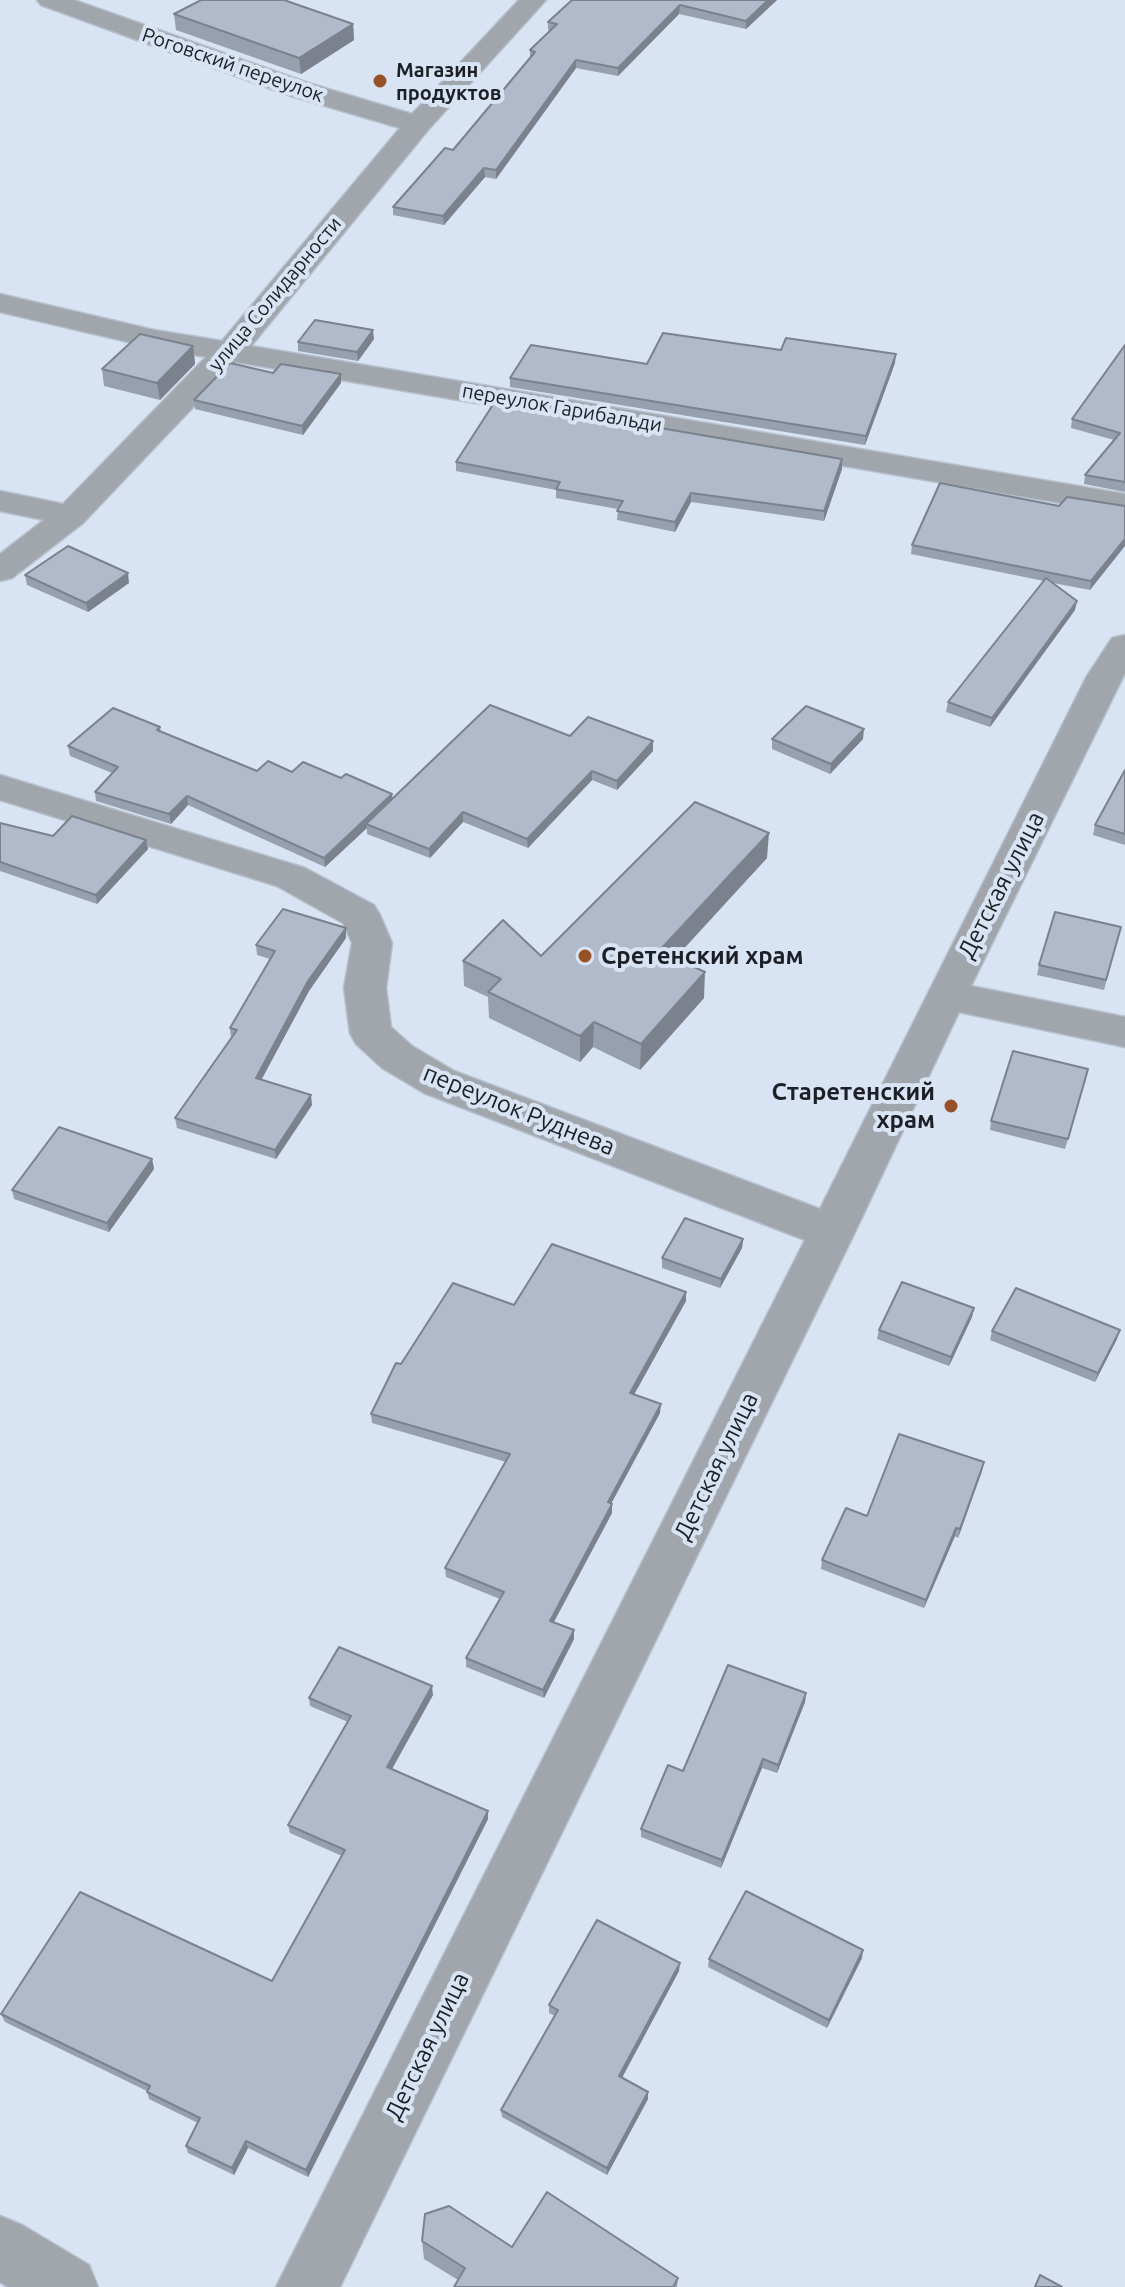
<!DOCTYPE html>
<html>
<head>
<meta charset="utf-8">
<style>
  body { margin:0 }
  canvas { display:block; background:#d8e3f3 }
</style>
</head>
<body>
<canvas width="1125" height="2287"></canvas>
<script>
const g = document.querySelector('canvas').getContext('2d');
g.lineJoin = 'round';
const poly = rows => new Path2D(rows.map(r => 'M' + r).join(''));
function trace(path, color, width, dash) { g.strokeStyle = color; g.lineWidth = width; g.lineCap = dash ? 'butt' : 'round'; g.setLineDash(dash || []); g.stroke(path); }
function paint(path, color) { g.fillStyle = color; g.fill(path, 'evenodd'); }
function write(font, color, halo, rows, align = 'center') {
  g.font = font + ' Ubuntu,sans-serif'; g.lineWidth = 8; g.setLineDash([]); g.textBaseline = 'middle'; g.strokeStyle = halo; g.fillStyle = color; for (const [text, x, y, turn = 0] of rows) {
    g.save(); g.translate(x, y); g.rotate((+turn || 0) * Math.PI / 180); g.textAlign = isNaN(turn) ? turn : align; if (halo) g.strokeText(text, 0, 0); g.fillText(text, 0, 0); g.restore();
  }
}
const street = poly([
  [37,0,74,0,308,83,412,114,519,0,546,0,428,130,251,346,1125,494,1125,514,236,362,83,523,12,578,0,581,0,554,44,520,0,511,0,491,63,504,206,357,154,348,0,312,0,294,154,330,222,341,400,128,288,95,41,5,37,0],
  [1125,635,1125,673,971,986,1125,1017,1125,1047,959,1012,855,1232,340,2287,276,2287,805,1240,424,1093,382,1068,356,1044,350,1033,344,988,352,943,343,923,277,886,0,800,0,775,305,868,374,905,380,915,392,943,386,988,391,1027,412,1046,454,1071,820,1209,1087,676,1112,638,1125,635],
  [0,2216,22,2225,89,2265,98,2287,8,2287,0,2282,0,2216]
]);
trace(street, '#b6c0ce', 3);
paint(street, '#a1a5ac');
paint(poly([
  [572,0,777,0,746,29,679,14,618,76,576,68,496,179,485,177,444,225,393,215,393,207,453,150,530,58,530,50,550,31,548,30,548,22],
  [174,14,353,24,354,40,301,74,176,30],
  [374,339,358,361,298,351,298,342],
  [1125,345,1125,492,1084,484,1085,475,1114,440,1071,428,1072,419],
  [193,346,195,364,160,400,104,386,102,369],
  [895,363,865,445,510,387,510,378,647,364],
  [273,373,341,383,303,435,195,409,194,400],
  [456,462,842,469,824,521,691,502,675,532,617,520,618,509,556,498,556,490,456,471],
  [1059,506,1125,506,1090,590,1053,583,1075,610,990,727,946,712,948,702,1044,581,911,554,912,545],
  [25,575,129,583,88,612,27,585],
  [160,727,161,732,257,771,292,772,393,799,570,736,653,741,653,751,617,790,592,780,528,848,463,822,430,858,367,834,367,828,325,867,188,805,171,824,96,801,95,792,112,773,70,756,68,746],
  [772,739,863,739,830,774,772,749],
  [1125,770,1125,845,1093,835,1095,825],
  [0,823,53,836,146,840,148,849,97,904,0,871],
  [767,858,674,958,704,998,640,1070,593,1047,580,1062,489,1018,488,997,464,986,463,961,541,956],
  [1121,927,1104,990,1037,975,1039,965],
  [346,938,309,991,261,1080,312,1105,276,1159,177,1128,175,1118,231,1038,230,1028,270,959,257,955,256,945],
  [1086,1079,1065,1149,990,1130,991,1121],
  [152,1159,154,1169,109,1232,14,1199,12,1190],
  [743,1239,742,1248,720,1288,662,1268,662,1258],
  [686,1301,634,1394,660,1413,611,1504,612,1513,554,1622,574,1639,544,1698,466,1667,466,1658,500,1599,446,1577,445,1568,506,1462,372,1423,371,1414,401,1364,514,1305],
  [974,1308,972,1317,949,1366,877,1339,879,1330],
  [992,1331,1117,1339,1095,1382,990,1340],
  [984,1462,982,1471,958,1538,955,1536,924,1608,821,1569,822,1560,867,1516],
  [806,1693,805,1702,777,1773,762,1768,721,1868,641,1837,641,1829,683,1771],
  [433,1695,392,1769,488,1811,488,1819,308,2177,248,2148,234,2175,188,2153,186,2146,198,2123,149,2099,147,2091,5,2022,1,2014,272,1981,342,1856,290,1833,288,1825,348,1722,310,1706,309,1698],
  [862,1958,827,2028,708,1967,709,1959],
  [679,1971,622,2078,648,2092,648,2099,607,2175,502,2117,501,2110,555,2016,549,2013,549,2005],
  [422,2241,512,2247,678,2278,677,2287,454,2287,458,2280,424,2259]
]), '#97a0ae');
paint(poly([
  [768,0,777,0,746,29,746,21],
  [680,5,679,14,618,76,618,68],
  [353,24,354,40,301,74,299,58],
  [576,60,576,68,496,179,496,170],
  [484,168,485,177,444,225,443,216],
  [373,330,374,339,358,361,357,352],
  [193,346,195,364,160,400,157,383],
  [896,354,895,363,865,445,866,436],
  [341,374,341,383,303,435,302,426],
  [842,459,842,469,824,521,824,511],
  [691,493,691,502,675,532,675,522],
  [1125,539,1125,546,1090,590,1091,581],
  [128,573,129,583,88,612,86,603],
  [1077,601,1075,610,990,727,992,718],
  [864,729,863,739,830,774,831,764],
  [653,741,653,751,617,790,617,781],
  [592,771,592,780,528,848,527,839],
  [392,794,393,803,366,824,367,828,325,867,324,858],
  [187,796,188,805,171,824,169,814],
  [463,812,463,822,430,858,429,849],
  [769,833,767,858,658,977,659,951],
  [146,840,148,849,97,904,96,895],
  [346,928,346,938,309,991,257,1088,256,1078,308,981],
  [705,972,704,998,640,1070,641,1044],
  [594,1022,593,1047,580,1062,580,1036],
  [311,1095,312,1105,276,1159,275,1150],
  [152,1159,154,1169,109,1232,107,1223],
  [743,1239,742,1248,720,1288,721,1279],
  [686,1292,686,1301,630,1402,630,1393],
  [974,1308,972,1317,949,1366,951,1357],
  [1120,1330,1117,1339,1095,1382,1098,1373],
  [661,1404,660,1413,607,1511,608,1502],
  [984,1462,982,1471,958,1538,960,1529],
  [612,1504,612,1513,550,1629,550,1621],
  [956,1528,955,1536,924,1608,926,1600],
  [574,1630,574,1639,544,1698,543,1690],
  [432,1686,433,1695,388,1776,387,1767],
  [806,1693,805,1702,777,1773,778,1765],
  [763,1759,762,1768,721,1868,722,1860],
  [488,1811,488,1819,308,2177,306,2170],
  [863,1950,862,1958,827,2028,829,2020],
  [680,1963,679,1971,619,2083,619,2076],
  [648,2092,648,2099,607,2175,607,2168],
  [246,2141,248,2148,234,2175,232,2168]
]), '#7b828d');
const building = poly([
  [201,0,284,0,353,24,299,58,174,14,201,0],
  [572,0,768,0,746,21,680,5,618,68,576,60,496,170,484,168,443,216,393,207,445,148,453,150,535,52,530,50,557,24,548,22,572,0],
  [315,320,373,330,357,352,298,342,315,320],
  [663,333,781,350,786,338,896,354,866,436,510,378,531,345,647,364,663,333],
  [140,334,193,346,157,383,102,369,140,334],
  [1125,345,1125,482,1085,475,1120,433,1072,419,1125,345],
  [230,363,273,373,281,364,341,374,302,426,194,400,230,363],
  [496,400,842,459,824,511,691,493,675,522,617,511,623,501,556,489,560,482,456,462,496,400],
  [940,483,1059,506,1067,497,1125,506,1125,539,1091,581,912,545,940,483],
  [68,546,128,573,86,603,25,575,68,546],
  [1046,578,1077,601,992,718,948,702,1046,578],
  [490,705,570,736,588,717,653,741,617,781,592,771,527,839,463,812,429,849,366,824,490,705],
  [806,706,864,729,831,764,772,739,806,706],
  [113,708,160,727,157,730,257,771,268,761,292,772,303,762,341,778,346,774,392,794,324,858,187,796,169,814,95,792,118,767,68,746,113,708],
  [1125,770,1125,834,1095,825,1125,770],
  [695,802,769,833,659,951,705,972,641,1044,594,1022,580,1036,488,992,501,979,463,961,503,920,541,956,695,802],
  [72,816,146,840,96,895,0,862,0,823,53,836,72,816],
  [283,909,346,928,308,981,256,1078,311,1095,275,1150,175,1118,237,1030,230,1028,275,951,256,945,283,909],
  [1055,912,1121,927,1106,980,1039,965,1055,912],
  [1013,1051,1088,1069,1068,1139,991,1121,1013,1051],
  [59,1127,152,1159,107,1223,12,1190,59,1127],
  [685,1218,743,1239,721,1279,662,1258,685,1218],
  [552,1244,686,1292,630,1393,661,1404,608,1502,612,1504,550,1621,574,1630,543,1690,466,1658,504,1592,445,1568,510,1454,371,1414,396,1363,401,1364,453,1283,514,1305,552,1244],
  [902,1282,974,1308,951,1357,879,1330,902,1282],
  [1016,1288,1120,1330,1098,1373,992,1331,1016,1288],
  [899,1434,984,1462,960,1529,956,1528,926,1600,822,1560,846,1508,867,1516,899,1434],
  [339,1647,432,1686,387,1767,488,1811,306,2170,246,2141,232,2168,186,2146,200,2118,147,2092,150,2086,1,2014,80,1892,272,1981,345,1850,288,1825,351,1716,309,1698,339,1647],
  [728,1665,806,1693,778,1765,763,1759,722,1860,641,1829,668,1765,683,1771,728,1665],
  [746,1891,863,1950,829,2020,709,1959,746,1891],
  [597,1920,680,1963,619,2076,648,2092,607,2168,501,2110,558,2010,549,2005,597,1920],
  [547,2192,678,2278,673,2287,454,2287,465,2268,422,2241,425,2214,449,2206,512,2247,547,2192],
  [1040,2275,1062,2287,1035,2287,1040,2275]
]);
paint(building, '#b0baca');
trace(building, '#7b828d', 2);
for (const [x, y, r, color] of [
  [380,81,8,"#965127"],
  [585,956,8,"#965127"],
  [951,1106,8,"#965127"]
]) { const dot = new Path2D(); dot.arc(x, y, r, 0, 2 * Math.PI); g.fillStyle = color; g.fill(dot); trace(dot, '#d8e3f3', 3); }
write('20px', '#1c1f25', '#d8e3f3', [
  ["Роговский переулок",233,65,19],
  ["улица Солидарности",275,294,-50],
  ["переулок Гарибальди",562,408,10]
]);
write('bold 20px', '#1c1f25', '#d8e3f3', [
  ["Магазин",396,70],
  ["продуктов",396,93]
], 'left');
write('24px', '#1c1f25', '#d8e3f3', [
  ["Детская улица",1001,885,-63],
  ["переулок Руднева",519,1110,22],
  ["Детская улица",716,1466,-64],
  ["Детская улица",427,2046,-64]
]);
write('bold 24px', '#1c1f25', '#d8e3f3', [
  ["Сретенский храм",601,956],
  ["Старетенский",935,1092,"right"],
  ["храм",935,1120,"right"]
], 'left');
</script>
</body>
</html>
